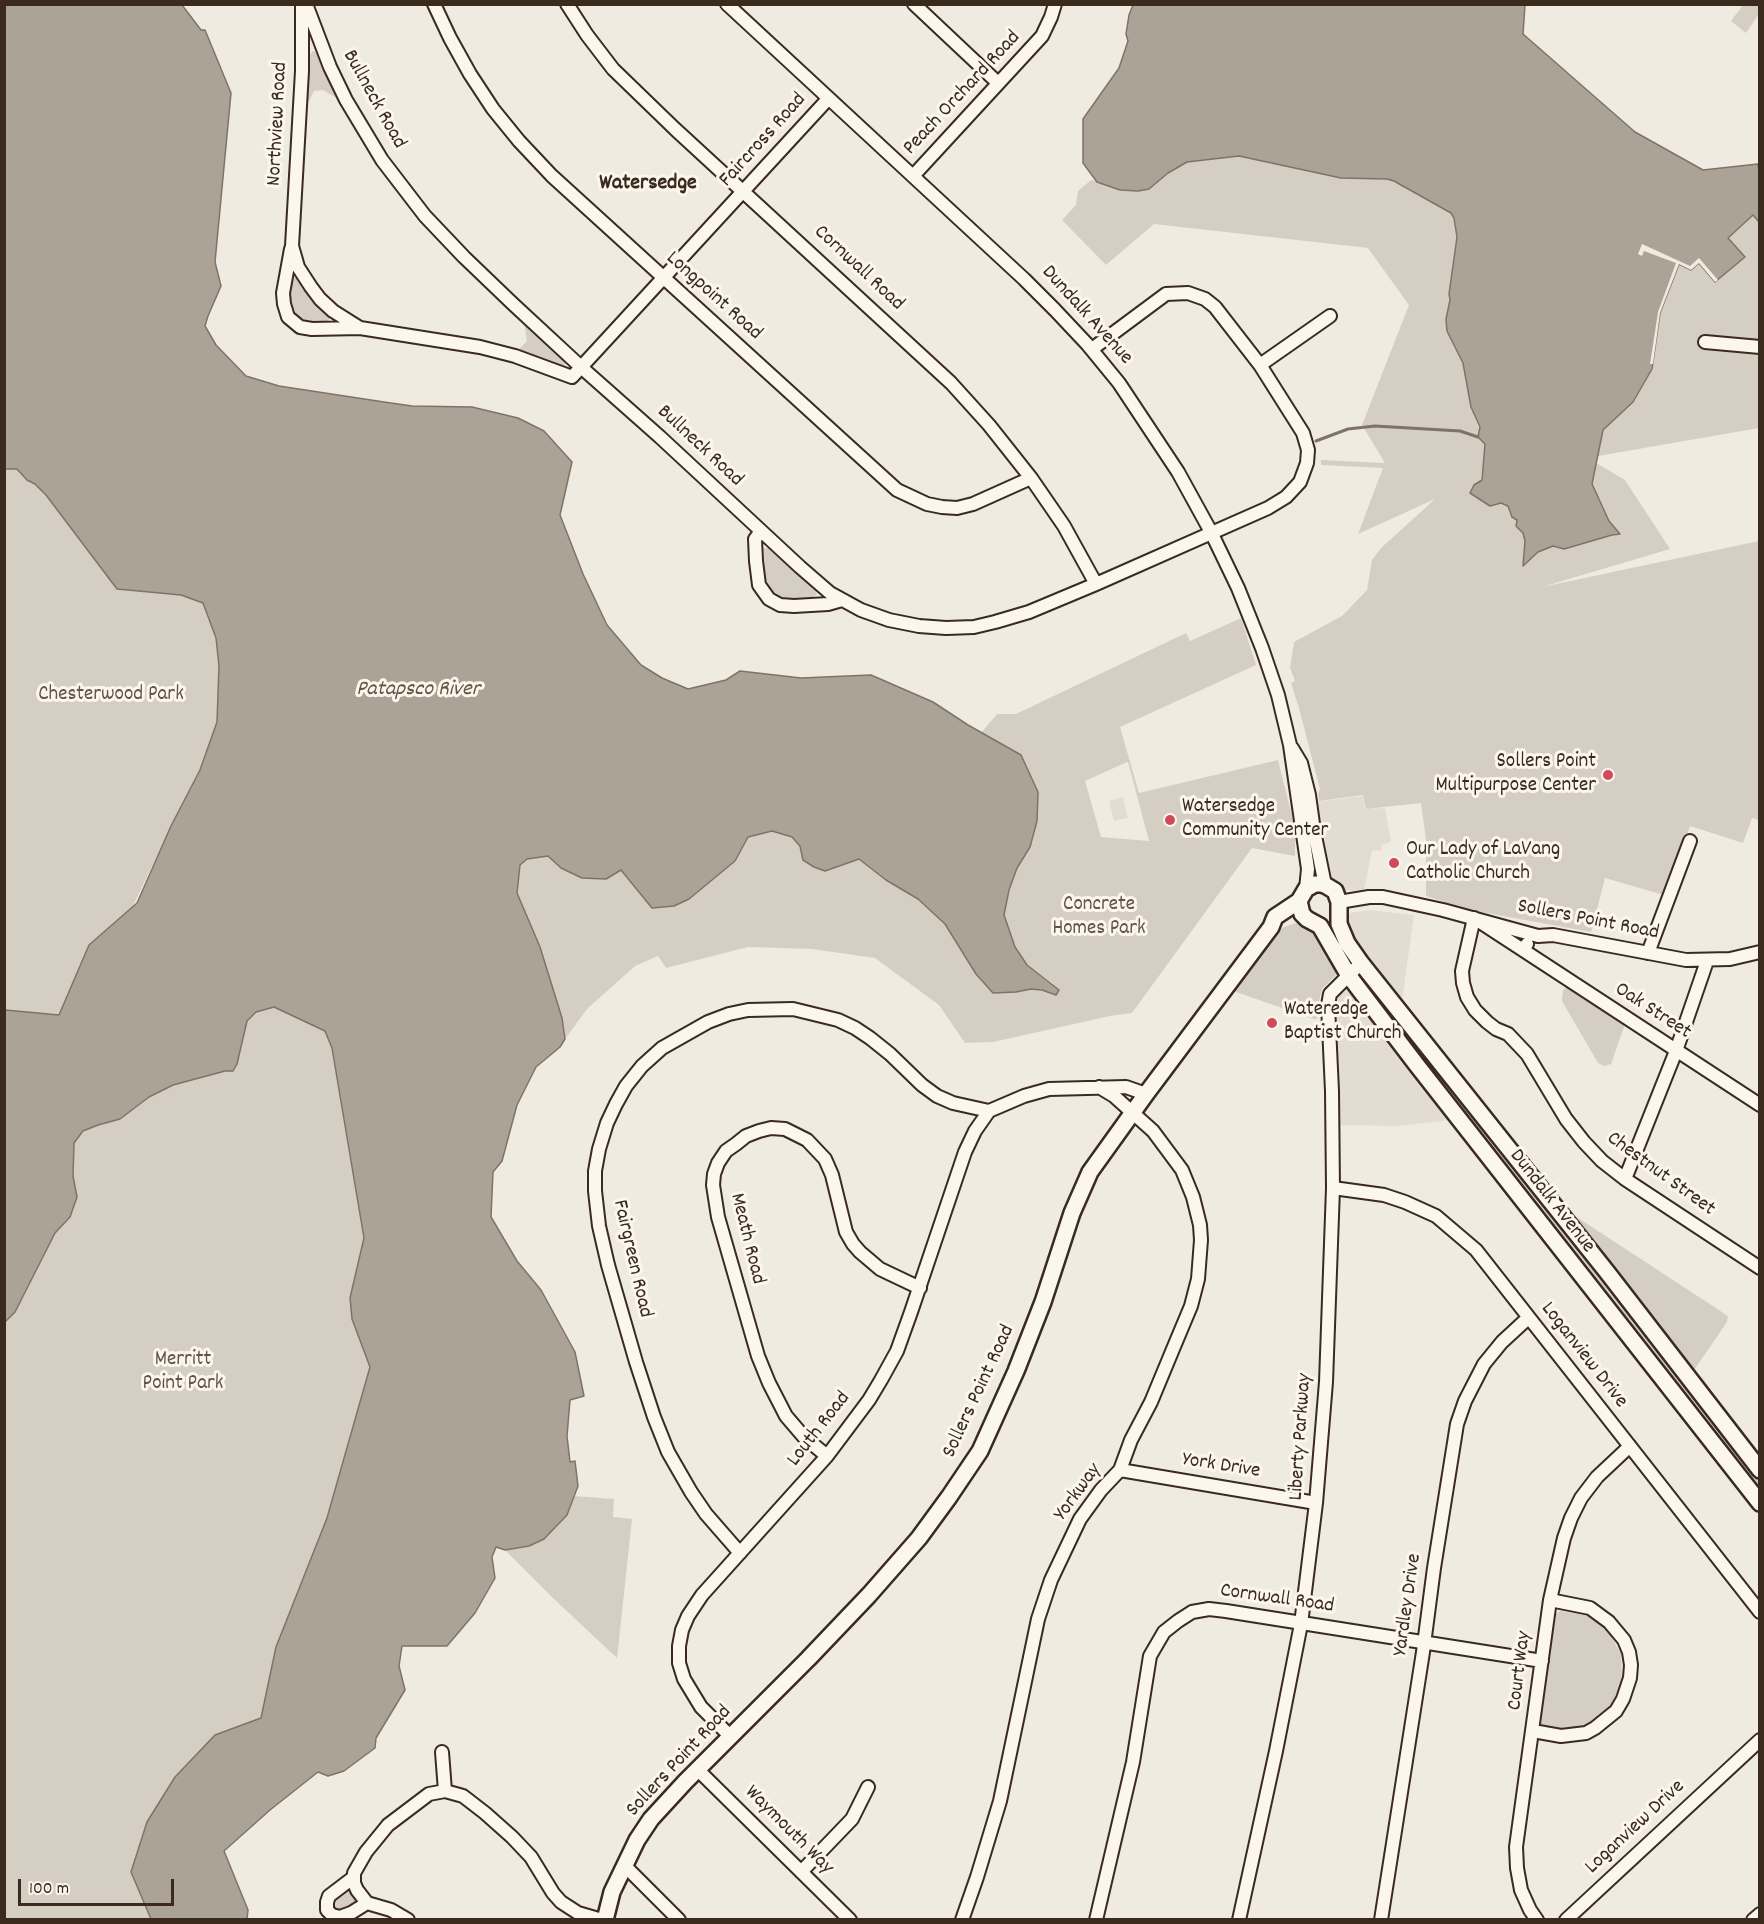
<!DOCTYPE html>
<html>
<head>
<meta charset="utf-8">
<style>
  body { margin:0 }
  #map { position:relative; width:1764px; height:1924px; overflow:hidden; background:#f0ebe0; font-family:Dekko,sans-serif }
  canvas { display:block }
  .frame { position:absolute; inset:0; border:6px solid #3b2a1e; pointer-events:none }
  .scale { position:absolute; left:18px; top:1879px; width:156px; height:27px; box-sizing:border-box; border:3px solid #3b2a1e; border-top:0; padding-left:8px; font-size:18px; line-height:21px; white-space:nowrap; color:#3b2a1e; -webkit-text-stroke:4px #fbf7ec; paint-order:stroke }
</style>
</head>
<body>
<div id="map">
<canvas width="1764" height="1924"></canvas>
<div class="frame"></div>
<div class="scale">100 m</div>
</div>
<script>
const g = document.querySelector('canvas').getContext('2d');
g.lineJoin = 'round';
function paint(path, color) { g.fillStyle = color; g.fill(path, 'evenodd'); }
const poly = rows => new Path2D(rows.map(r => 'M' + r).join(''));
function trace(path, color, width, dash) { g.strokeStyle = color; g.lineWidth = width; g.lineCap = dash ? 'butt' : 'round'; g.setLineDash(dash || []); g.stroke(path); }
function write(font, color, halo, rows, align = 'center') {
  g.font = font + ' Dekko,sans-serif'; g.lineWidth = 6; g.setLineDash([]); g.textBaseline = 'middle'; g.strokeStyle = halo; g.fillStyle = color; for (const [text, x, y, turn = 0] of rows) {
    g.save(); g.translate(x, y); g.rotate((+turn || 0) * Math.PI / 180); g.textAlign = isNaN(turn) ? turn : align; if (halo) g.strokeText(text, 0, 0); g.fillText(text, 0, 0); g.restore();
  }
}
paint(poly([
  [1363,796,1365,809,1385,808,1391,842,1381,845,1382,850,1372,851,1364,890,1340,891,1327,881,1316,802],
  [1123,797,1128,818,1114,821,1109,801],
  [1370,910,1414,915,1401,1008,1374,976,1344,923,1350,913],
  [1347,990,1355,993,1449,1120,1398,1126,1339,1125,1335,1006,1340,994]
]), '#e2dcd1');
paint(poly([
  [1743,5,1759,6,1759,14,1746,33,1731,21],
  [313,51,317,52,322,56,340,100,323,90,314,91,304,111,307,58],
  [1239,156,1341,178,1387,179,1394,181,1451,213,1454,218,1457,237,1449,294,1450,300,1447,331,1463,363,1471,407,1485,444,1481,480,1474,485,1508,506,1512,517,1517,520,1516,526,1523,533,1525,541,1523,564,1538,552,1553,546,1564,549,1589,541,1619,534,1609,521,1591,484,1596,463,1625,480,1670,549,1542,587,1759,541,1759,820,1752,818,1743,843,1690,826,1679,861,1664,895,1605,878,1591,932,1470,910,1426,896,1426,840,1421,803,1366,809,1363,795,1319,801,1318,794,1320,789,1299,708,1291,683,1295,681,1290,668,1294,642,1342,616,1367,590,1372,560,1381,548,1435,499,1358,534,1383,468,1321,465,1321,460,1385,463,1362,425,1409,305,1368,248,1154,224,1106,265,1062,220,1076,205,1078,191,1091,180,1149,189,1168,173,1187,162],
  [1753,215,1760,222,1760,397,1758,398,1759,428,1598,456,1603,430,1633,402,1652,369,1660,313,1679,264,1699,262,1715,281,1728,238],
  [291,278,297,278,301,280,327,311,330,317,328,322,313,323,302,321,297,318,291,309,286,293],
  [524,322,565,357,565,365,561,369,513,355,527,341],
  [5,469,17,469,27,480,35,484,46,495,117,589,181,595,203,603,216,638,219,666,217,722,200,770,171,826,133,906,89,945,59,1015,5,1010],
  [764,548,771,548,815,589,817,594,812,598,790,601,780,598,771,592,765,581,761,552],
  [1241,618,1256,665,1120,727,1139,793,1278,760,1295,828,1295,856,1252,848,1132,1013,1110,1016,993,1042,965,1043,939,1005,875,958,812,949,748,947,666,968,658,956,635,966,587,1009,565,1039,562,1018,517,892,520,865,527,859,548,856,561,868,621,870,636,887,735,861,748,837,772,831,792,837,800,846,803,860,825,871,859,859,886,880,918,899,945,924,976,974,1016,992,1031,989,1042,990,1056,995,1053,984,1027,965,1015,947,1004,915,1009,890,1017,868,1030,847,1037,821,1038,792,1021,755,981,733,997,714,1016,714,1186,633,1190,641],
  [1127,762,1128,762,1149,841,1101,837,1085,781],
  [1296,923,1312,926,1338,969,1335,976,1322,989,1319,1001,1318,1018,1314,1019,1233,991,1271,938,1284,927],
  [1362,976,1379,994,1759,1480,1759,1492,1360,983,1359,979],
  [1567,987,1625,1024,1611,1064,1604,1066,1598,1063,1562,1001,1563,990],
  [274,1007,325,1031,332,1048,364,1238,350,1298,352,1319,370,1367,327,1518,276,1647,261,1718,215,1735,131,1872,151,1919,5,1919,5,1322,15,1312,55,1233,70,1217,77,1197,73,1176,73,1143,85,1131,99,1124,120,1119,149,1097,173,1085,225,1071,233,1071,237,1064,247,1021,256,1012],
  [1569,1212,1728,1316,1727,1322,1692,1373],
  [574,1496,614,1499,613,1517,632,1519,617,1658,554,1599,505,1550,529,1546,567,1515],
  [1560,1611,1586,1615,1606,1628,1621,1654,1622,1682,1609,1709,1583,1730,1559,1733,1540,1727,1555,1614],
  [347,1890,352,1892,356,1900,356,1904,337,1913,332,1908,332,1900]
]), '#d5cec3');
const water = poly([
  [5,4,182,5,201,30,205,30,231,93,215,262,221,286,208,316,205,326,216,345,246,376,279,386,384,402,412,406,472,407,518,418,544,431,572,462,560,515,583,574,607,625,641,665,662,678,688,689,726,680,740,671,801,678,871,675,933,702,968,725,1021,755,1038,792,1037,821,1030,847,1017,868,1009,890,1004,915,1015,947,1027,965,1059,990,1056,995,1042,990,1031,989,1016,992,993,993,976,974,945,924,918,899,886,880,859,859,825,871,814,867,803,860,800,846,792,837,772,831,748,837,735,861,689,899,674,906,652,908,621,870,606,879,582,878,561,868,548,856,527,859,520,865,517,893,540,947,562,1018,565,1039,560,1047,536,1067,517,1105,502,1161,493,1172,491,1217,517,1261,541,1290,575,1352,584,1396,570,1400,567,1436,570,1462,575,1461,578,1486,567,1515,544,1539,529,1546,505,1550,496,1547,492,1557,495,1578,475,1613,447,1646,402,1646,399,1666,405,1690,376,1738,375,1748,344,1771,328,1776,318,1772,270,1810,224,1851,248,1910,247,1919,151,1919,131,1872,147,1822,175,1777,215,1735,261,1718,276,1647,327,1518,370,1367,352,1319,350,1298,364,1238,332,1048,325,1031,274,1007,256,1012,247,1021,237,1064,233,1071,225,1071,173,1085,149,1097,120,1119,98,1125,83,1131,74,1143,73,1176,77,1197,70,1217,55,1233,15,1312,5,1322,5,1010,59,1015,89,945,137,903,171,826,200,770,217,722,219,666,216,638,203,603,181,595,117,589,46,495,35,484,27,480,17,469,5,469,5,4],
  [1133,5,1525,5,1523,34,1635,132,1703,170,1758,164,1760,178,1759,222,1753,215,1728,238,1745,257,1715,282,1699,263,1691,270,1679,264,1660,313,1652,369,1633,402,1603,430,1592,484,1609,521,1620,534,1612,535,1564,549,1553,546,1538,552,1523,566,1525,541,1523,533,1516,526,1517,520,1512,517,1508,506,1501,503,1490,506,1470,493,1474,485,1482,480,1485,444,1478,437,1480,427,1471,407,1463,363,1447,331,1446,319,1450,300,1449,294,1457,237,1454,218,1451,213,1394,181,1387,179,1341,178,1239,156,1187,162,1168,173,1149,189,1138,191,1120,190,1097,182,1083,163,1083,119,1119,68,1128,41,1126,34,1129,15,1133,5]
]);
paint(water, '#aca397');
trace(water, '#7f7367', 1.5);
paint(poly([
  [1642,244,1690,266,1699,258,1718,280,1715,282,1699,263,1691,270,1679,264,1660,313,1653,364,1650,364,1658,312,1676,263,1644,251,1642,256,1638,254]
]), '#f0ebe0');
trace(poly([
  [1316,441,1348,429,1375,426,1460,431,1478,437]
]), '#7f7367', 3);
const minor = poly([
  [302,4,302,71,292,246,298,267,311,287,320,299,333,311,360,328,480,347,515,356,572,377,828,99],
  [306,4,330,67,346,100,382,160,425,216,464,257,513,304,581,367,660,437,800,567,830,593,861,610,889,620,919,626,946,628,974,627,995,622,1029,612,1096,584,1268,508,1286,497,1300,482,1307,463,1308,450,1303,433,1260,365,1215,307,1205,299,1188,293,1166,294,1092,349],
  [434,4,450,38,470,74,493,109,519,141,552,176,897,490,927,504,942,507,957,508,973,504,1031,478],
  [567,4,587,35,613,69,675,129,951,383,989,425,1031,478,1064,526,1096,584],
  [727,4,1024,279,1055,310,1087,344,1119,383,1178,472,1211,532,1238,588,1262,648,1278,695,1290,745,1308,869,1306,889],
  [914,4,998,83],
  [913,176,1042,36,1051,17,1055,4],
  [291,249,283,293,284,304,288,317,300,327,312,329,360,328],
  [1705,342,1760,347],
  [1260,365,1330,316],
  [761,531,755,539,756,561,759,585,769,599,780,605,794,606,828,604,842,600],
  [1292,748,1301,763,1309,795,1314,831,1325,885],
  [1339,902,1369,897,1383,897,1443,910,1538,936,1553,935,1686,960,1730,959,1760,952],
  [1527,944,1523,950,1760,1105],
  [1523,950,1474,918,1462,971,1463,983,1467,997,1475,1010,1487,1022,1496,1029,1508,1034,1527,1054,1566,1119,1584,1142,1602,1161,1625,1179,1760,1268],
  [1648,953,1690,841],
  [1625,1179,1676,1051,1707,961],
  [1333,1188,1384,1195,1405,1202,1436,1216,1476,1250,1760,1612],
  [827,1456,804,1437,786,1416,769,1383,758,1356,718,1217,713,1185,714,1174,718,1163,726,1151,736,1144,746,1136,759,1131,771,1128,785,1129,807,1140,825,1159,832,1175,846,1232,853,1244,860,1252,880,1269,920,1288],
  [1120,1470,1316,1503],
  [740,1553,706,1514,691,1492,668,1452,654,1417,636,1362,608,1265,599,1226,595,1191,595,1171,599,1149,607,1123,616,1104,626,1086,642,1066,662,1048,708,1022,729,1014,748,1010,793,1009,838,1020,855,1028,870,1038,890,1054,922,1085,937,1096,953,1103,989,1111,1024,1096,1049,1089,1126,1087,1146,1094],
  [1533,1731,1561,1736,1586,1733,1595,1728,1616,1711,1623,1699,1630,1678,1631,1665,1629,1652,1624,1640,1609,1622,1590,1608,1550,1600],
  [731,1737,701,1707,684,1679,679,1663,679,1646,682,1630,688,1616,702,1595,827,1456,869,1400,881,1380,897,1351,911,1312,965,1152,975,1131,989,1111],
  [442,1752,445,1791],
  [698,1770,850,1920],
  [624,1865,679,1920],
  [801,1872,852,1819,868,1787],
  [354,1877,329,1896,327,1902,327,1910,332,1915,340,1917,351,1913,367,1903],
  [408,1920,391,1910,367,1903,357,1890,354,1883,354,1873,366,1852,388,1825,429,1794,445,1791,463,1796,485,1813,512,1837,531,1857,553,1893,561,1902,578,1913,602,1920],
  [962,1920,977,1877,1000,1801,1038,1619,1051,1580,1080,1519,1101,1490,1120,1470,1131,1440,1151,1402,1173,1349,1191,1306,1198,1279,1201,1240,1200,1225,1193,1197,1182,1170,1153,1131,1114,1096,1099,1087],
  [1096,1920,1133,1762,1150,1656,1164,1632,1178,1621,1192,1612,1209,1609,1226,1611,1542,1661],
  [1239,1920,1276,1751,1301,1624,1316,1503,1326,1382,1333,1188,1332,1091,1328,1005,1330,994,1361,963],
  [1381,1920,1423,1652,1434,1568,1457,1424,1465,1401,1484,1364,1502,1342,1528,1318],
  [1537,1920,1530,1910,1521,1890,1517,1868,1516,1847,1550,1600,1564,1538,1571,1518,1581,1498,1597,1477,1630,1446],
  [1566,1920,1760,1740],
  [1753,1920,1760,1914]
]);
const major = poly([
  [1760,1470,1607,1272,1361,963,1347,943,1339,924,1339,902,1335,891,1325,885,1320,884,1315,884,1306,889,1299,901,1302,914,1307,919,1320,926,1349,976,1416,1064,1760,1503],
  [605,1920,612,1892,637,1840,651,1819,685,1782,808,1659,869,1595,919,1538,949,1497,980,1451,1016,1371,1043,1302,1072,1213,1090,1172,1146,1094,1271,927,1275,917,1299,901]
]);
trace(minor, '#3b2a1e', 16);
trace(major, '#3b2a1e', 20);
trace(minor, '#fbf7ec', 12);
trace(major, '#fbf7ec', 15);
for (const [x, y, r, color] of [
  [1608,775,6,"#d1495b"],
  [1170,820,6,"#d1495b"],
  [1394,863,6,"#d1495b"],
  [1272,1023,6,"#d1495b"]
]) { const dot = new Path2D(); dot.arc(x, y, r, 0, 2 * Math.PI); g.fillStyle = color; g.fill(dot); trace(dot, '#fbf7ec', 2); }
write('21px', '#3b2a1e', '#fbf7ec', [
  ["Peach Orchard Road",963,94,-47],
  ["Bullneck Road",373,100,61],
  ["Northview Road",279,124,-87],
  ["Faircross Road",764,141,-48],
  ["Cornwall Road",858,269,43],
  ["Longpoint Road",713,297,42],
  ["Dundalk Avenue",1086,316,48],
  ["Bullneck Road",699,447,43],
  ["Sollers Point Road",1588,921,11],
  ["Oak Street",1652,1012,33],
  ["Chestnut Street",1660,1175,36],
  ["Dundalk Avenue",1551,1202,52],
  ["Meath Road",746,1239,76],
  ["Fairgreen Road",631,1259,77],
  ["Loganview Drive",1583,1356,52],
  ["Sollers Point Road",980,1392,-65],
  ["Louth Road",820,1430,-52],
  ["Liberty Parkway",1302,1437,-86],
  ["York Drive",1221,1467,9],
  ["Yorkway",1079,1493,-54],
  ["Cornwall Road",1277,1600,8],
  ["Yardley Drive",1409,1605,-82],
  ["Court Way",1521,1671,-83],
  ["Sollers Point Road",680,1762,-47],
  ["Loganview Drive",1636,1828,-43],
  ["Waymouth Way",788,1831,45]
]);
write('21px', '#625347', '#fbf7ec', [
  ["Chesterwood Park",111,696],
  ["Concrete",1099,906],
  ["Homes Park",1099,930],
  ["Merritt",183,1361],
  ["Point Park",183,1385]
]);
write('21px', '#3b2a1e', '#fbf7ec', [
  ["Sollers Point",1596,763,"right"],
  ["Multipurpose Center",1596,787,"right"],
  ["Watersedge",1182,808],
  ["Community Center",1182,832],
  ["Our Lady of LaVang",1406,851],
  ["Catholic Church",1406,875],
  ["Wateredge",1284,1011],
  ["Baptist Church",1284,1035]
], 'left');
write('bold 22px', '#3b2a1e', '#fbf7ec', [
  ["Watersedge",648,185]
]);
write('italic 22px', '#635448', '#fbf7ec', [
  ["Patapsco River",418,691]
]);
</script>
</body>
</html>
